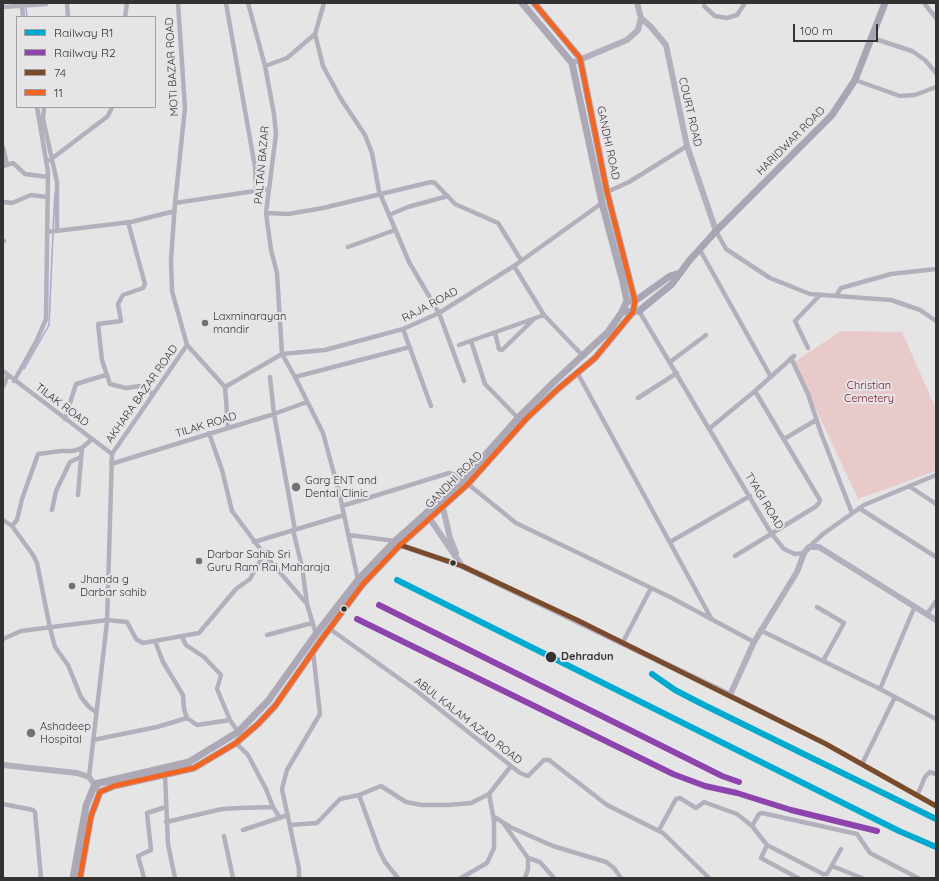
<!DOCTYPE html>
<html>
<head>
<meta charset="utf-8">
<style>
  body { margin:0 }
  #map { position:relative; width:939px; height:881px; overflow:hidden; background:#e6e5e6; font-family:Quicksand,sans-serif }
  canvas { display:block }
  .frame { position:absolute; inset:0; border:4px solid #343334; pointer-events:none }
  .legend { position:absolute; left:16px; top:16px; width:140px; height:92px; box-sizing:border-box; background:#e7e4e7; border:1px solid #9f9d9f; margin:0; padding:5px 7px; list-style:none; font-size:12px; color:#343334 }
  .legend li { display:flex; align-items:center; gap:8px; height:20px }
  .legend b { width:20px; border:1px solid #9f9d9f }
  .scale { position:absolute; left:793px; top:24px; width:85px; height:18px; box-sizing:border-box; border:2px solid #343334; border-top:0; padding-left:5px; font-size:12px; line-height:14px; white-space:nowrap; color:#343334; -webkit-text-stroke:3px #e7e4e7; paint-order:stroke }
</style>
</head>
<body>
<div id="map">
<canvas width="939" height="881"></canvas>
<div class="frame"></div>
<ul class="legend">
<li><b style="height:5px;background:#00a9ce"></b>Railway R1</li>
<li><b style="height:5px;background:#8e44ad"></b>Railway R2</li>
<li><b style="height:5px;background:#7a4b2a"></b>74</li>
<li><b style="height:5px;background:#f26522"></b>11</li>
</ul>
<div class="scale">100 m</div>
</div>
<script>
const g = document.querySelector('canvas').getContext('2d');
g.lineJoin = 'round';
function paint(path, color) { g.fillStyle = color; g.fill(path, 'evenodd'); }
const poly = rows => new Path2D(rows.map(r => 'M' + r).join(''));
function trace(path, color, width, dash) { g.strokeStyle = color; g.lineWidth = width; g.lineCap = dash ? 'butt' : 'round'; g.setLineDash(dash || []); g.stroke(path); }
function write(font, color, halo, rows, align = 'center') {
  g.font = font + ' Quicksand,sans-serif'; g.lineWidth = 4; g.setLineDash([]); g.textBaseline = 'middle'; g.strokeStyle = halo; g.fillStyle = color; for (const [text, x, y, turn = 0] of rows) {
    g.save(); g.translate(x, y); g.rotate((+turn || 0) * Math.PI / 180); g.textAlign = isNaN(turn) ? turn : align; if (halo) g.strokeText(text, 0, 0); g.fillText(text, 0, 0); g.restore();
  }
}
paint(poly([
  [841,331,902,332,936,409,936,471,858,499,794,362]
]), '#e9caca');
trace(poly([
  [26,8,27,17],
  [53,229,55,193],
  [24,369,49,325,53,233]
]), '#a0aad3', 1.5);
trace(poly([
  [67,3,68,17],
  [178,3,185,108,175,203,171,260,172,291,187,345,225,387,228,427],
  [226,3,255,167,256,190],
  [248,3,265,66,274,114,276,134,266,213,271,250,277,273,282,354,295,377,323,433,340,496,358,580],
  [924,3,936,18],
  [22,5,23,17],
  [704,6,715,16,727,18,737,15,745,3],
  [3,7,46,4],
  [125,17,127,3],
  [315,34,323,66,341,99,365,135,372,153,379,191,409,262,439,313,464,381],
  [872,38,912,51,925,60,936,73],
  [265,66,287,58,315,34,324,3],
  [855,80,900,96,915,95,936,87],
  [44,107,43,119,57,182,57,231],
  [3,147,7,165],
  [50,160,108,116,112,107],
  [3,166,13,163,25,174,48,177],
  [607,192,629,182,687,146],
  [3,202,12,203,31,195,47,197],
  [175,203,268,189],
  [266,213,288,214,323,208,431,182,435,183,455,204,498,223,521,260],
  [389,215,408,207,448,196],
  [128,222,145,284,143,288,123,295,118,304,121,321,98,324,102,360,110,384,126,388,140,386,153,394],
  [716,231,726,249,770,278,810,294,891,300,920,310,936,321],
  [47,232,131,222,175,211],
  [3,240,4,241],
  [348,247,395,230],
  [700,250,771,377],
  [514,266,544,315,583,356],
  [836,296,841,288,891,274,936,269],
  [639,311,771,533,784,549,795,554,804,553],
  [403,329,431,406],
  [495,333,499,349,502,350,533,320],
  [471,341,485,384,518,418],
  [459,345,544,315],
  [808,348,795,321,820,295],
  [791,358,808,394,821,433,852,513],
  [670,362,706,335],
  [3,371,112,454],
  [577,372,711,618],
  [270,377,274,414,295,530],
  [295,377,410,347],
  [14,381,37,340,46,319,48,172,37,107],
  [3,387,8,375],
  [225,387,282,354,325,350,403,329,439,313,514,266,602,203],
  [638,398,677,373],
  [65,419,76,384,106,375],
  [710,428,755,391,794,356],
  [209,433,222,470,232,511,264,554],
  [784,439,816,420],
  [112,454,187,345],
  [111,464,274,414,307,402],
  [468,484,516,523,672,598,754,642],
  [909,486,936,504],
  [78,495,82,448],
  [342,506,449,473,459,476,463,480],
  [859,508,936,557],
  [52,510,56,491,70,462,81,457],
  [3,520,12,526,33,555,37,563,50,628,55,647,68,665,81,697,89,707,96,712],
  [12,526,17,520,22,499,38,454,61,451,73,451,82,448,92,439],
  [293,530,302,567,307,603],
  [349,535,395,541],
  [254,542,344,515],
  [670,542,750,496],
  [809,547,823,534,864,505,936,475],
  [735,556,815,507,819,503,820,500,755,391],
  [817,607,844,623,823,661],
  [927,614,936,601],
  [330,629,418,692,520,773,528,776,544,760,549,760,607,805,663,833,709,878],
  [760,630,880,689,936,719],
  [267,635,312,623],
  [182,637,186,645,204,657,221,675,217,689,230,720],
  [3,639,21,631,107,620,127,622,136,639,143,643,199,633,236,589,250,579,264,554,307,604,316,634],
  [155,641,163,662,183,695,184,709,187,718],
  [623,642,651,588],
  [880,689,915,606],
  [730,695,826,744,936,806],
  [93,740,157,727,187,718,197,725,230,720,238,732],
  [236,743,248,755,266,789,273,807],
  [862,764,895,697],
  [165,775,168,844,175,878],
  [89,777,107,622,112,454],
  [359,795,379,850,385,862,398,878],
  [917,796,925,777,930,772,936,774],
  [3,804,33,810,35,812,41,878],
  [493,816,510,827,553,846,606,862,614,868,621,878],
  [166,822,222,809,240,808,273,807,280,818],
  [504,824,528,858,528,869,525,878],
  [290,825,317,823,340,799,359,795,381,786,406,802,422,805,448,805,471,803,489,794,511,766],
  [752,826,767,845,823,874,827,874,841,849],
  [243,830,288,815],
  [659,830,676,799,680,798,696,808,704,802,737,814,752,826,759,814,762,813,857,834,870,853,918,878],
  [224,836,233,878],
  [767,845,761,858,798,878],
  [528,858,540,862,554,878],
  [832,866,862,878],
  [144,878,138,856,151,850,147,813,166,807],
  [299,878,299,869,282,789,287,770,320,714,313,651],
  [461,878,487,863,494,848,494,821,489,794]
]), '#b4afbd', 4.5);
trace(poly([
  [637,3,641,18,651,27,666,45,687,146,716,231],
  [572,63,627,40,638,30,641,18],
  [443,508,450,538,456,553],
  [428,516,462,566],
  [400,545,462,566,730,695,754,642,797,572,804,553,809,547,819,547,936,620],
  [3,765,77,773,89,777,100,792]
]), '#b4afbd', 6);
trace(poly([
  [627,301,635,301,670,276,680,273],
  [622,312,639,311,672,284,689,261,716,231,832,115,855,80,885,3]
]), '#aaa5b5', 7);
trace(poly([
  [73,878,86,806,95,784,189,762,238,732,268,701,316,634,358,580,395,541,463,480,518,418,555,381,608,332,622,312,627,301,623,282,602,203,572,63,522,3],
  [80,878,91,816,100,792,114,786,194,768,236,743,258,724,275,706,321,640,363,584,400,545,468,484,526,419,559,388,595,358,633,312,635,301,607,192,580,58,534,3]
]), '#ada8b6', 7);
trace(poly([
  [400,545,462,566,577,620,826,744,936,806]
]), '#7a4b2a', 5);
trace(poly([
  [80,878,91,816,100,792,114,786,194,768,236,743,258,724,275,706,321,640,363,584,400,545,468,484,526,419,559,388,595,358,633,312,635,301,607,192,580,58,534,3]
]), '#f26522', 5);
trace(poly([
  [397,580,899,831,936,847],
  [652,674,675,690,702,704,936,819]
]), '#00a9ce', 6);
trace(poly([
  [379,605,684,757,722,776,739,782],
  [357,619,673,774,705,786,737,793,791,810,877,831]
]), '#8e44ad', 6);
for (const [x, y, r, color] of [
  [205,323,4,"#727172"],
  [296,487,5,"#727172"],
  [199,561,4,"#727172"],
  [453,563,3.5,"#343334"],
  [72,586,4,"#727172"],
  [344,609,3.5,"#343334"],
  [551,657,6,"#343334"],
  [31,733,5,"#727172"]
]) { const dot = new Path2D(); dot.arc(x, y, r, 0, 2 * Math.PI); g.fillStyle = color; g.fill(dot); trace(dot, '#e7e4e7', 1.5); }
write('11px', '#343334', '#e7e4e7', [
  ["MOTI BAZAR ROAD",172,67,-93],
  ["COURT ROAD",690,112,77],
  ["HARIDWAR ROAD",791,141,-45],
  ["GANDHI ROAD",608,143,78],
  ["PALTAN BAZAR",262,165,-85],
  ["RAJA ROAD",430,305,-28],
  ["AKHARA BAZAR ROAD",142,394,-55],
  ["TILAK ROAD",62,405,37],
  ["TILAK ROAD",206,425,-17],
  ["GANDHI ROAD",454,480,-45],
  ["TYAGI ROAD",764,501,59],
  ["ABUL KALAM AZAD ROAD",468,721,38]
]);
write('11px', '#343334', '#e7e4e7', [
  ["Laxminarayan",213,317],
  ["mandir",213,330],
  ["Garg ENT and",305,481],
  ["Dental Clinic",305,494],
  ["Darbar Sahib Sri",207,555],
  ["Guru Ram Rai Maharaja",207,568],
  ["Jhanda g",80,580],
  ["Darbar sahib",80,593],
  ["Ashadeep",40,727],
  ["Hospital",40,740]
], 'left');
write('11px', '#6f1924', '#e7e4e7', [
  ["Christian",869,386],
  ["Cemetery",869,399]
]);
write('bold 11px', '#343334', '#e7e4e7', [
  ["Dehradun",561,657]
], 'left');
</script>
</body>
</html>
